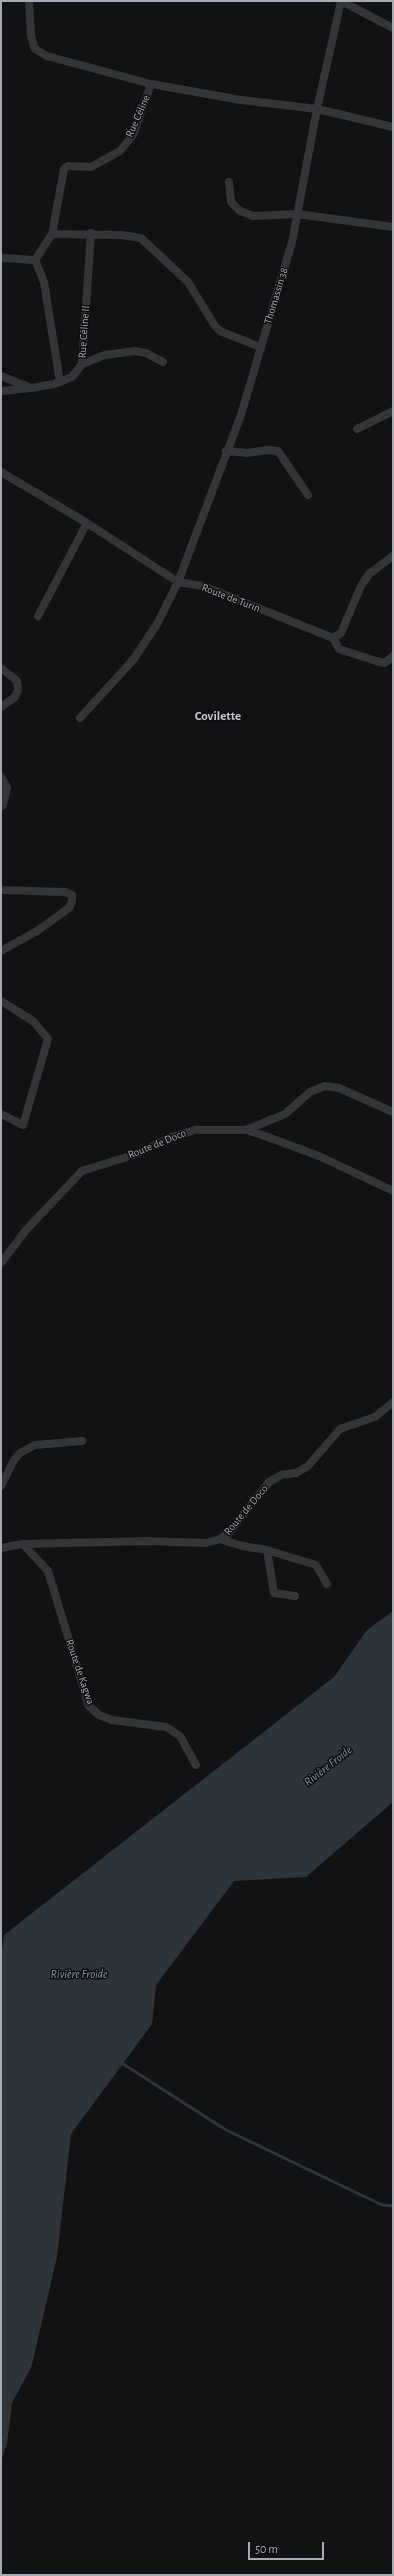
<!DOCTYPE html>
<html>
<head>
<meta charset="utf-8">
<style>
  body { margin:0 }
  #map { position:relative; width:394px; height:2576px; overflow:hidden; background:#121214; font-family:"Alegreya Sans",sans-serif }
  canvas { display:block }
  .frame { position:absolute; inset:0; border:2px solid #a5aab3; pointer-events:none }
  .scale { position:absolute; left:248px; top:2542px; width:76px; height:18px; box-sizing:border-box; border:2px solid #a5aab3; border-top:0; padding-left:5px; font-size:12px; line-height:14px; white-space:nowrap; color:#a5aab3; -webkit-text-stroke:3px #0d0d0f; paint-order:stroke }
</style>
</head>
<body>
<div id="map">
<canvas width="394" height="2576"></canvas>
<div class="frame"></div>
<div class="scale">50 m</div>
</div>
<script>
const g = document.querySelector('canvas').getContext('2d');
g.lineJoin = 'round';
function paint(path, color) { g.fillStyle = color; g.fill(path, 'evenodd'); }
const poly = rows => new Path2D(rows.map(r => 'M' + r).join(''));
function trace(path, color, width, dash) { g.strokeStyle = color; g.lineWidth = width; g.lineCap = dash ? 'butt' : 'round'; g.setLineDash(dash || []); g.stroke(path); }
function write(font, color, halo, rows, align = 'center') {
  g.font = font + ' "Alegreya Sans",sans-serif'; g.lineWidth = 3; g.setLineDash([]); g.textBaseline = 'middle'; g.strokeStyle = halo; g.fillStyle = color; for (const [text, x, y, turn = 0] of rows) {
    g.save(); g.translate(x, y); g.rotate((+turn || 0) * Math.PI / 180); g.textAlign = isNaN(turn) ? turn : align; if (halo) g.strokeText(text, 0, 0); g.fillText(text, 0, 0); g.restore();
  }
}
paint(poly([
  [393,1611,393,1802,306,1877,234,1881,156,1985,152,2024,71,2134,57,2257,31,2368,12,2403,7,2444,1,2461,1,1958,4,1935,334,1677,367,1630]
]), '#2d353b');
trace(poly([
  [120,2062,226,2130,382,2205,393,2206]
]), '#2d353b', 3);
trace(poly([
  [29,1,31,36,35,49,47,56,151,84,241,100,317,109,393,127],
  [341,1,393,28],
  [229,182,231,202,240,211,253,216,297,214,393,227],
  [52,234,122,235,141,238,188,282,215,326,220,331,260,347],
  [1,258,35,260,52,234,64,169,68,166,91,167,120,151,133,135,151,84],
  [35,260,44,282,60,382],
  [82,364,105,355,135,351,146,353,163,362],
  [1,376,31,388,54,384,72,377,82,364,91,233],
  [1,391,31,388],
  [357,429,393,411],
  [226,451,247,453,267,450,278,451,308,495],
  [1,472,87,523,178,582,203,586,333,638,341,633,361,586,369,574,393,556],
  [38,616,87,523],
  [333,638,339,649,376,661,385,663,393,656],
  [1,668,17,681,18,690,15,697,1,707],
  [80,718,133,660,157,624,178,582,241,415,292,242,317,109,341,1],
  [1,777,7,788,3,805,1,807],
  [1,890,65,892,72,895,72,901,69,908,37,931,1,951],
  [1,1001,33,1021,48,1039,23,1125,1,1114],
  [246,1130,285,1114,310,1092,325,1086,339,1088,393,1112],
  [1,1263,26,1230,82,1171,136,1154,172,1137,195,1130,246,1130,262,1135,319,1156,393,1191],
  [1,1486,14,1460,20,1453,35,1445,82,1441],
  [220,1539,242,1546,267,1550,316,1565,327,1584],
  [23,1544,147,1541,206,1543,220,1539,228,1534,269,1482,281,1475,296,1473,308,1466,340,1429,375,1417,393,1402],
  [1,1548,23,1544,48,1571,89,1706,99,1715,112,1720,166,1727,180,1736,196,1765],
  [267,1550,274,1593,295,1596]
]), '#343538', 8);
write('11px', '#a5aab3', '#0d0d0f', [
  ["Rue Céline",138,116,-66],
  ["Thomassin 38",276,296,-73],
  ["Rue Céline II",84,332,-86],
  ["Route de Turin",231,598,21],
  ["Route de Doco",157,1144,-22],
  ["Route de Doco",246,1510,-50],
  ["Route de Kagwa",80,1672,71]
]);
write('italic 12px', '#8097aa', '#0d0d0f', [
  ["Rivière Froide",328,1766,-38],
  ["Rivière Froide",79,1974]
]);
write('bold 13px', '#c6c8cf', '#0d0d0f', [
  ["Covilette",218,716]
]);
</script>
</body>
</html>
